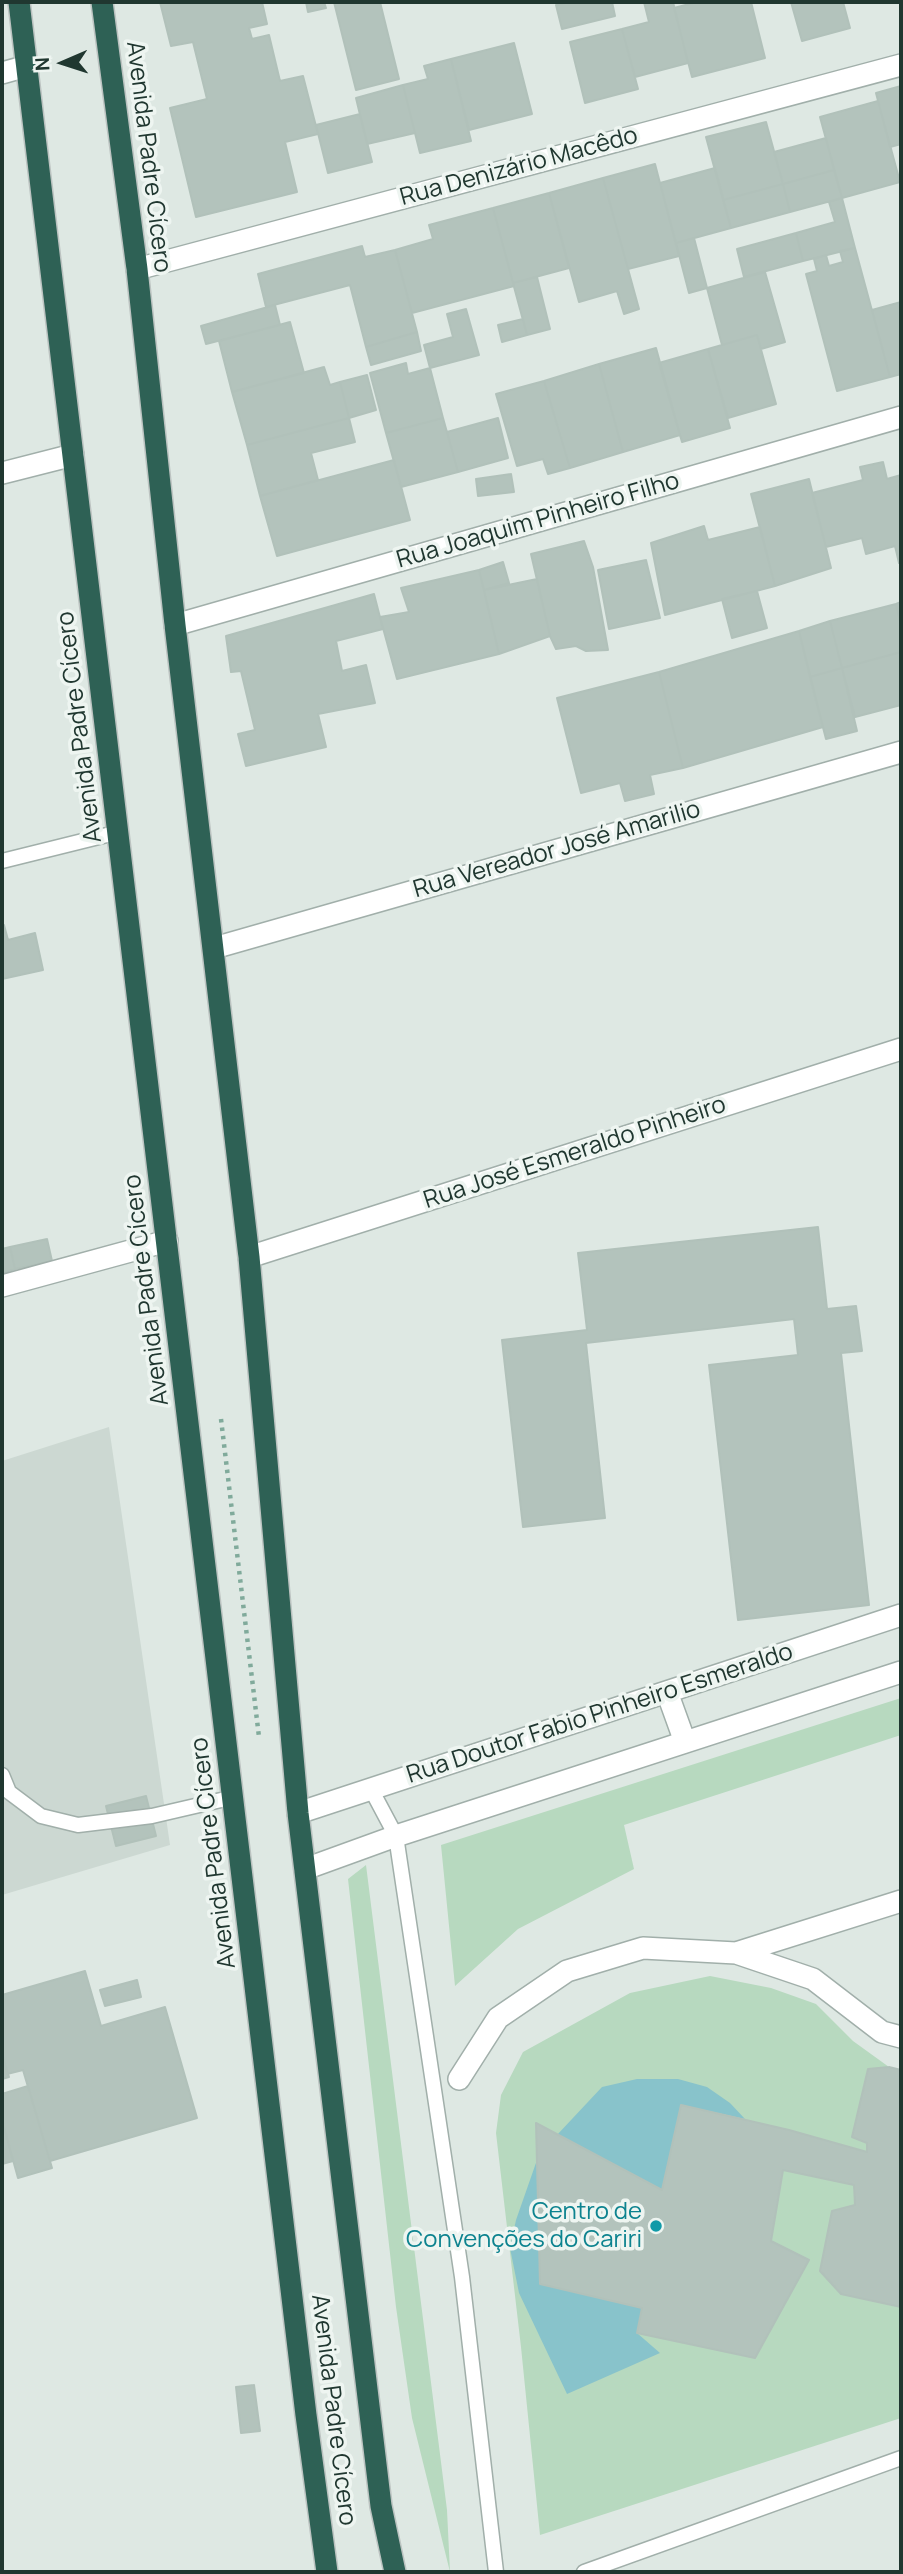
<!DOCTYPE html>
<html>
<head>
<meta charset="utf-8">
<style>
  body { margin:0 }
  #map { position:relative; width:903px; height:2574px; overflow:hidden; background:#dee8e3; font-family:Manrope,sans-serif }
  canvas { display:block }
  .frame { position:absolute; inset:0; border:4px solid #203730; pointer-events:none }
  .north { position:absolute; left:28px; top:28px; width:70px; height:70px; -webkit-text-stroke:5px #eef5f1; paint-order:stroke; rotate:267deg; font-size:19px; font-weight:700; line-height:28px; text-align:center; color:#203730 }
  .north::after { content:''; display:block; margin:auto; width:24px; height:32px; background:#203730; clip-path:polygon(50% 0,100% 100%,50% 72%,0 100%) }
</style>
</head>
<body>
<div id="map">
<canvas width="903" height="2574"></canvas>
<div class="frame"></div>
<div class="north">N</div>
</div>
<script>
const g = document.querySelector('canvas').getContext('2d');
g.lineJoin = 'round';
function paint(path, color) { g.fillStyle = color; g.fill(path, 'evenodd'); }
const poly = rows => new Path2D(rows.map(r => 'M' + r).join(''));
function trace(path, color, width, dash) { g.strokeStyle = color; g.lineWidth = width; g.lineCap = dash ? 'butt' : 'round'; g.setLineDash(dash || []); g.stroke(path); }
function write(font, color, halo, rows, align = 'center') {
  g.font = font + ' Manrope,sans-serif'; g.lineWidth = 7; g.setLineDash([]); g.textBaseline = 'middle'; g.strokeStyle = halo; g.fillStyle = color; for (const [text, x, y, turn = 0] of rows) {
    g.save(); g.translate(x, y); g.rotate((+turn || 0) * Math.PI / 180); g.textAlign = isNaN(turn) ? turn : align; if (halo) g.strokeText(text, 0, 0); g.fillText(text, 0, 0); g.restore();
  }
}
paint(poly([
  [109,1427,170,1845,2,1895,2,1461]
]), '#ccd8d2');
paint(poly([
  [901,1698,901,1735,624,1825,634,1869,518,1929,455,1986,441,1845],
  [366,1865,447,2510,450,2572,412,2418,396,2307,348,1879],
  [710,1976,771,1988,816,2004,853,2041,889,2067,901,2070,901,2418,540,2535,521,2347,496,2133,501,2095,523,2052,630,1993]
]), '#b7d9bf');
paint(poly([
  [637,2079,678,2079,707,2087,730,2103,745,2119,681,2105,662,2190,557,2135,602,2087],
  [537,2160,540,2284,642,2308,637,2333,660,2353,567,2394,519,2293,510,2248,516,2220]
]), '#88c3cb');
const building = poly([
  [160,2,262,2,267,24,249,28,252,39,269,35,280,81,303,76,318,134,285,142,297,192,196,217,170,108,207,99,193,42,171,46,160,2],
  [306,2,324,2,326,8,308,12,306,2],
  [334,2,380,2,399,79,356,90,334,2],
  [570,2,612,2,615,16,562,29,556,5,570,2],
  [644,2,673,2,688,63,635,77,622,29,649,22,644,2],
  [697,2,751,2,765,58,692,77,674,8,697,2],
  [791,2,843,2,850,28,802,41,791,2],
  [622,29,638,89,585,103,570,42,622,29],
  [514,43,532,114,469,130,451,59,514,43],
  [451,59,471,141,420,153,403,85,428,79,424,66,451,59],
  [403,85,415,133,367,144,356,98,403,85],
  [901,86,901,144,890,147,876,93,901,86],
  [878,101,900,182,842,198,820,117,878,101],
  [360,114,372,162,328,173,316,125,360,114],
  [766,122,783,184,723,200,706,137,766,122],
  [826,138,834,170,783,184,774,152,826,138],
  [655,164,679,256,628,269,603,178,655,164],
  [715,168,731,228,676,243,660,183,715,168],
  [834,170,842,198,790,212,783,184,834,170],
  [603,178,639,309,624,314,617,291,579,302,549,193,603,178],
  [783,184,790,212,731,228,723,200,783,184],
  [549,193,569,268,513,283,493,208,549,193],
  [842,198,855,248,803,261,796,233,835,222,829,202,842,198],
  [493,208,514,286,412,313,395,250,433,239,429,225,493,208],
  [796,233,803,261,744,277,737,249,796,233],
  [694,238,707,288,689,293,676,243,694,238],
  [362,246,365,257,395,250,417,332,366,347,350,285,266,307,258,274,362,246],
  [855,248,890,377,837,391,806,274,817,271,814,259,826,255,829,266,843,262,840,251,855,248],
  [765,272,785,342,761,349,757,335,722,345,707,288,765,272],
  [537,277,550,329,527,335,513,283,537,277],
  [901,302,901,374,890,377,872,310,901,302],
  [275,305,280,325,206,344,201,326,275,305],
  [466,309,479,355,430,368,424,345,453,337,447,314,466,309],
  [523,319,527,335,502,342,498,325,523,319],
  [290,322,304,373,232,392,219,341,290,322],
  [417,332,421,351,371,365,366,347,417,332],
  [757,335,776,404,728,418,708,349,757,335],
  [656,348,680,435,623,452,599,364,656,348],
  [708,349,730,428,682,442,659,363,708,349],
  [406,363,408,374,430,368,443,418,386,433,370,373,406,363],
  [599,364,623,452,570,468,544,381,599,364],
  [324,367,330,385,340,382,349,418,247,445,232,392,324,367],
  [367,375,376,410,349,418,340,382,367,375],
  [544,381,570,468,548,474,543,459,517,466,496,394,544,381],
  [349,418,355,442,311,453,318,480,260,496,247,445,349,418],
  [443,418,458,472,401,487,386,433,443,418],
  [498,418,508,458,458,472,447,432,498,418],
  [394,460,410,520,277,556,260,496,394,460],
  [883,462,887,479,901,475,901,562,899,563,895,546,866,554,862,538,826,547,812,493,863,480,860,467,883,462],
  [511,474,514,492,478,496,476,479,511,474],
  [809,479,831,568,775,586,751,494,809,479],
  [704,526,708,540,760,527,775,586,665,615,651,543,704,526],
  [584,541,593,567,608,650,586,651,576,646,556,649,550,636,531,554,584,541],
  [646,560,660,618,609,629,598,570,646,560],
  [503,562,509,583,484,590,479,570,503,562],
  [479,570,499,654,397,679,380,617,409,612,401,588,479,570],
  [537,579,550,636,499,654,484,590,537,579],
  [757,591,767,628,732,638,722,599,757,591],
  [374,594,383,629,336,641,342,671,366,665,375,703,318,714,326,747,246,766,238,734,255,730,241,671,231,672,226,636,374,594],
  [901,602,901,625,896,604,901,602],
  [896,604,901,625,901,652,842,668,830,621,896,604],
  [830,621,842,668,810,677,799,631,830,621],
  [799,631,823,727,683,768,659,672,799,631],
  [901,652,901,705,855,717,842,668,901,652],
  [842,668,857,731,826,739,810,677,842,668],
  [659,672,683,768,650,775,654,794,625,801,620,783,581,793,557,698,659,672],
  [4,925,8,940,35,933,43,970,2,979,2,926,4,925],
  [818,1227,827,1309,856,1306,862,1351,841,1353,869,1605,738,1620,709,1365,798,1355,794,1319,586,1343,605,1518,523,1527,502,1340,587,1330,578,1253,818,1227],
  [47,1239,52,1261,15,1269,10,1247,47,1239],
  [10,1247,15,1269,2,1273,2,1249,10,1247],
  [146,1796,156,1836,116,1846,106,1806,146,1796],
  [85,1971,101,2026,165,2007,197,2118,50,2161,23,2070,7,2074,2,2054,2,1995,85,1971],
  [137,1980,141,1997,105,2006,100,1990,137,1980],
  [2,2054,9,2077,2,2079,2,2054],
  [889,2067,901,2070,901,2307,841,2294,820,2271,832,2211,855,2205,854,2185,783,2170,771,2241,809,2260,755,2358,637,2333,642,2308,540,2284,536,2123,662,2190,681,2105,789,2130,867,2152,867,2143,852,2137,868,2069,889,2067],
  [28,2086,52,2168,18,2178,2,2120,2,2094,28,2086],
  [2,2120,13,2161,2,2164,2,2120],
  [254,2385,260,2431,241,2433,236,2387,254,2385]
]);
paint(building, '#b3c3bc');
trace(building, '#b1c1ba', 2);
const lane = poly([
  [2,861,119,832],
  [2,1775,9,1792,41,1816,78,1825,152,1816,234,1797],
  [371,1789,396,1836,462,2277,496,2572],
  [584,2572,901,2458]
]);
const street = poly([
  [2,73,27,66],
  [137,269,901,65],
  [2,473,73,455],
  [175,625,901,417],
  [214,948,901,752],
  [249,1257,901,1049],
  [2,1286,167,1241],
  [667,1692,685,1742],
  [298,1813,901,1615],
  [305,1869,396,1836,901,1672],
  [736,1953,901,1901],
  [459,2079,498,2018,567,1971,643,1948,736,1953,813,1979,882,2032,901,2037]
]);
const highway = poly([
  [19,2,306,2415,327,2572],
  [102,2,137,269,175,625,249,1257,298,1813,381,2506,395,2572]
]);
trace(lane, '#a1afaa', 17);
trace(street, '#a1afaa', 24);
trace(highway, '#bcc3c1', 24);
trace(poly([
  [221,1419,259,1737]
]), '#80aa9b', 4.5, [3.5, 5]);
trace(lane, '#fff', 14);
trace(street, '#fff', 21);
trace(highway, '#2e6155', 21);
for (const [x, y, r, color] of [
  [656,2226,7,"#0f9aa8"]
]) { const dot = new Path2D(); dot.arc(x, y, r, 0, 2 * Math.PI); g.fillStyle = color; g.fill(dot); trace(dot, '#eef5f1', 2.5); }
write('24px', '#203730', '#eef5f1', [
  ["Avenida Padre Cícero",148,157,83],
  ["Rua Denizário Macêdo",519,167,-15],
  ["Rua Joaquim Pinheiro Filho",538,521,-16],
  ["Avenida Padre Cícero",80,727,-97],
  ["Rua Vereador José Amarilio",557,850,-16],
  ["Rua José Esmeraldo Pinheiro",575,1153,-18],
  ["Avenida Padre Cícero",147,1290,-97],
  ["Rua Doutor Fabio Pinheiro Esmeraldo",600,1714,-18],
  ["Avenida Padre Cícero",214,1853,-97],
  ["Avenida Padre Cícero",333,2410,83]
]);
write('24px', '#0d838f', '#eef5f1', [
  ["Centro de",642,2212],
  ["Convenções do Cariri",642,2240]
], 'right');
</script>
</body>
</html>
